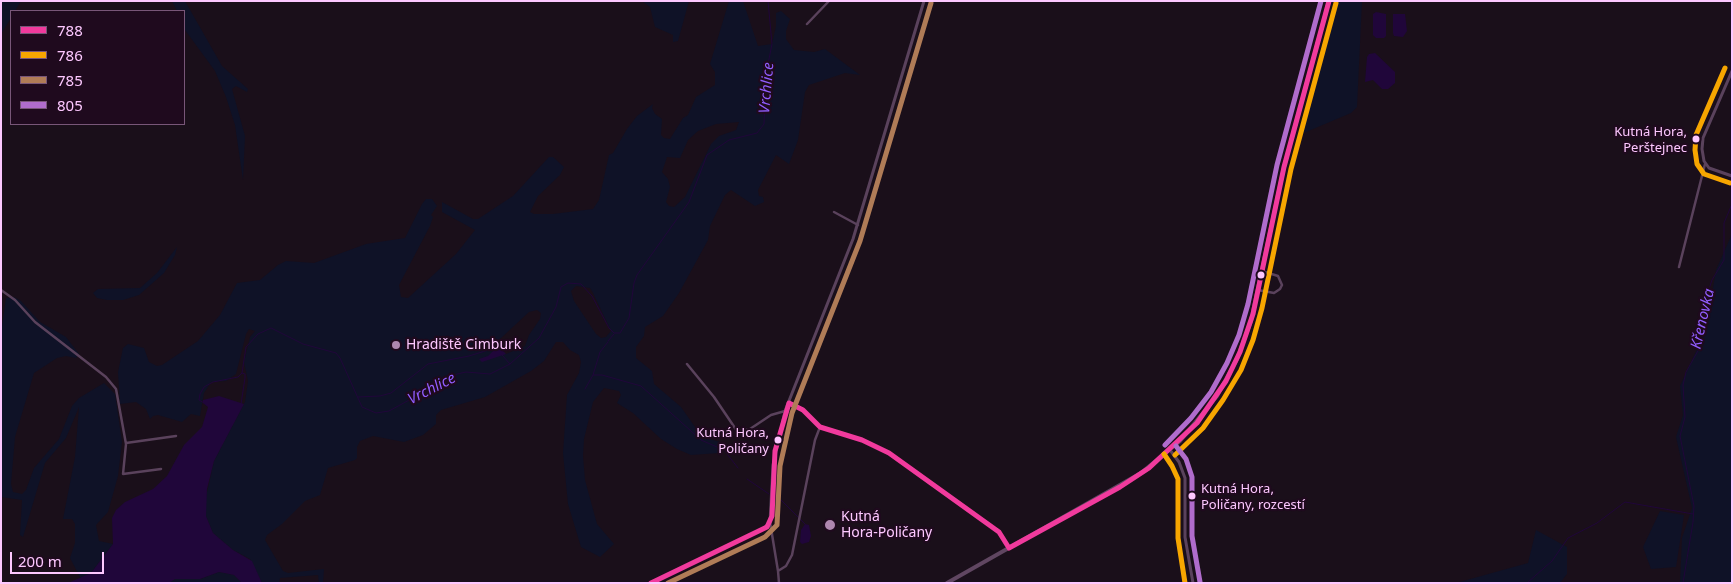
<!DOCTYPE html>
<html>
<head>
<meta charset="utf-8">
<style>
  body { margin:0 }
  #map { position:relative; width:1733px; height:584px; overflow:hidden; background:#1a0f1a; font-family:"Noto Sans",sans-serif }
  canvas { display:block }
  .frame { position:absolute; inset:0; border:2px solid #fdc8ff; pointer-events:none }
  .legend { position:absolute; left:10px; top:10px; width:175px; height:115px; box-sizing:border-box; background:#1f0a1e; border:1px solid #785678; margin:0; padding:6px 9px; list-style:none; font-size:15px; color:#fdc8ff }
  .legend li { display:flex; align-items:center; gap:10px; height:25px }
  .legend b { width:25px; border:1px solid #785678 }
  .scale { position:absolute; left:10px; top:552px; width:94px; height:22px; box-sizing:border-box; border:2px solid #fdc8ff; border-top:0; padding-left:6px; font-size:15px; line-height:18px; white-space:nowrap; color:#fdc8ff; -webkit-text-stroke:4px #1f0a1e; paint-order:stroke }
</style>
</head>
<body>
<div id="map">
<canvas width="1733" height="584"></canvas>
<div class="frame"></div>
<ul class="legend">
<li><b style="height:6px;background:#f13a9d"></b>788</li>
<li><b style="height:6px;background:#f7a600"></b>786</li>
<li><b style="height:6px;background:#b07c57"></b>785</li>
<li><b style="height:6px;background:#b06ccc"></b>805</li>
</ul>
<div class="scale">200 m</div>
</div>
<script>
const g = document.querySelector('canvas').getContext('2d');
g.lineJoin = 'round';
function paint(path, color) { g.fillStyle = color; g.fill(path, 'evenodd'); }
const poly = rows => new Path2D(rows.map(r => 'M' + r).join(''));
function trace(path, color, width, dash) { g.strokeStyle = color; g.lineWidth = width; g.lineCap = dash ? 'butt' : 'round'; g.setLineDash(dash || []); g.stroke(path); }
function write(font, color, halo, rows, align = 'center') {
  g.font = font + ' "Noto Sans",sans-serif'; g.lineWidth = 4.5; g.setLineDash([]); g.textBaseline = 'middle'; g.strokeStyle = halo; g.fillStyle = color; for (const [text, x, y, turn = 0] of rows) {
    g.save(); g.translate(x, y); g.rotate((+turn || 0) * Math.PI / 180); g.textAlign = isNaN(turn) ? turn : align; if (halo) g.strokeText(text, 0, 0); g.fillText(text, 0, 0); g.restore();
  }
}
paint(poly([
  [1,1,21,1,15,11,11,11,11,18,1,34],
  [172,1,185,1,222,66,248,89,247,92,236,86,232,89,245,136,243,180,235,125,226,97,215,71,185,30,184,11,177,11],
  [642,1,689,1,678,41,673,42,673,35,655,27,650,7],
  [729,1,743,1,758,46,772,44,776,26,776,13,781,11,790,19,786,31,786,39,794,50,814,52,825,49,860,75,845,73,809,85,805,92,798,140,789,164,776,155,758,190,759,196,763,197,764,202,755,206,731,190,725,195,710,226,708,240,679,293,663,316,645,327,644,336,636,347,636,358,652,371,654,384,681,407,702,437,724,443,719,453,691,455,677,449,661,439,633,413,617,403,621,395,619,391,604,388,593,402,584,439,583,456,585,480,597,524,614,544,600,557,581,547,568,504,563,453,567,395,579,373,581,362,579,355,570,350,563,342,556,342,544,361,531,371,485,397,441,410,436,415,436,424,423,435,404,442,373,436,360,441,357,447,357,458,355,460,328,468,320,495,305,501,282,524,267,535,265,540,283,571,288,573,324,569,323,583,319,583,318,575,280,578,279,583,262,583,250,559,233,550,213,533,206,516,205,501,214,461,245,402,248,381,244,362,250,337,255,331,249,329,246,334,236,374,226,381,211,382,204,393,200,416,191,414,182,422,158,415,153,416,150,419,146,409,136,402,120,404,118,372,123,348,128,344,144,348,149,362,157,366,162,365,198,341,220,315,237,283,260,280,278,265,286,261,314,263,366,244,405,238,422,204,426,199,432,199,437,206,431,215,433,217,430,226,399,285,401,297,408,298,456,254,475,230,442,212,442,202,473,219,478,219,513,196,549,157,553,157,564,167,560,175,538,196,530,212,534,214,553,214,593,209,599,200,609,155,613,153,627,129,637,116,653,104,652,108,655,114,662,119,661,135,664,138,670,139,683,118,688,115,696,97,715,85,715,72,710,64],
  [739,122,736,130,719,136,711,144,685,197,674,207,669,206,666,202,670,187,668,179,662,172,667,157,680,158,688,140,698,131,716,124],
  [576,286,590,288,593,293,611,331,606,337,601,338,596,334,574,301,571,291],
  [537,310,541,313,540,319,529,335,525,346,506,354,497,344,500,339,529,312],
  [1335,1,1362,1,1357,107,1351,113,1299,135],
  [1732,234,1732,583,1680,583,1682,538,1692,508,1676,437,1683,415,1680,386,1697,349,1695,329,1712,294,1716,270],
  [177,247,175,255,164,273,139,295,123,300,107,300,97,298,93,293,98,289,140,288,157,273],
  [14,297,21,301,40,322,66,337,79,354,76,358,66,356,57,358,34,373,15,437,11,484,13,492,22,494,26,490,34,468,59,439,72,406,79,398,104,383,115,394,122,442,118,476,108,512,96,525,99,541,113,544,91,573,81,579,70,558,75,543,75,524,72,519,63,519,75,457,79,407,66,438,45,463,23,537,20,535,22,500,1,497,1,333,6,298],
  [1660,511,1684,515,1676,567,1651,569,1643,547],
  [1536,530,1567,547,1567,574,1560,583,1456,583,1528,563],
  [219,572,234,575,241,582,246,583,169,583,175,579,200,579]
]), '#0f1227');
paint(poly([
  [1376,12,1386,14,1386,36,1384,38,1376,38,1373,35,1373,14],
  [1393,14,1405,14,1407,31,1403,37,1394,36,1393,33],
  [1375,53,1395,72,1395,83,1388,89,1382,89,1373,80,1365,82,1367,57,1369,54],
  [498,346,506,354,482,362,479,359,488,356],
  [219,396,244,404,214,461,207,489,206,516,213,533,233,550,252,561,262,583,241,582,234,575,219,572,200,579,175,579,169,583,68,583,91,573,113,544,112,518,116,510,125,502,153,489,167,476,184,445,202,427,208,407,203,403,203,400],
  [805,524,809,525,811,536,809,542,802,544,800,542,801,530]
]), '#20063a');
trace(poly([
  [608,341,614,334],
  [608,342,600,352,593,375,602,375,641,386,701,440,724,450,738,468],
  [502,355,510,364],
  [585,389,593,375],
  [358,397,380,396,391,393,428,364,469,356,495,348],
  [204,403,199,400,200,394,204,387,213,382,238,377,242,373,246,347,258,334,271,328,303,344,336,353,340,358,362,407,376,413,389,411,457,374,466,372,490,374,510,364,539,338,556,307,561,287,568,283,581,284,592,296,609,328,614,333,620,333,629,318,634,283,637,275,689,202,707,155,729,140,757,133,764,124,766,74,772,44,768,1],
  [241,404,245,378,245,374,242,373],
  [747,479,769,494],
  [776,495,805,524],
  [1527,583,1552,561,1568,538,1597,523,1625,502,1693,514],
  [1683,583,1693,522,1694,506,1680,436,1685,417,1683,385,1686,372,1699,349,1699,321,1702,309,1712,280,1724,260,1724,223,1732,204]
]), '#20063a', 1);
trace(poly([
  [807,24,829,1],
  [834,212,858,225],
  [1679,267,1705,164],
  [1,290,15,300,35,322,106,377,116,389,126,444,123,474,161,469],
  [1258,290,1274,293,1280,289,1282,285,1278,276,1262,271],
  [687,364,714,397,737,431,750,429,771,415,785,411],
  [126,443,176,436],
  [770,522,778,571,786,566,792,555,815,440,820,427],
  [778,571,779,583]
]), '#5a425c', 2.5);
trace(poly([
  [1732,71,1703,138,1702,149,1704,161,1709,168,1732,176],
  [789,403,803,410,820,427,862,440,889,453,999,532,1009,548],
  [1170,450,1179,462,1185,478,1185,537,1193,583],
  [650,583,762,530,770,522,773,465,785,411,853,239,924,1]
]), '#5a425c', 3);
trace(poly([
  [947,583,1141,473,1180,441,1217,396,1237,359,1251,321,1284,167,1329,1]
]), '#604661', 4);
trace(poly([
  [789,403,803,410,820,427,862,440,889,453,999,532,1009,548],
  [1009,548,1120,487,1149,468,1197,423,1226,381,1240,352,1253,314,1284,167,1329,1],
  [651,583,767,527,772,516,775,451,789,403]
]), '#f13a9d', 5);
trace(poly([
  [1725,68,1696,135,1695,150,1697,164,1704,174,1730,183],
  [1164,454,1172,466,1178,479,1178,538,1185,583],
  [1175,455,1203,428,1223,400,1241,370,1253,340,1262,308,1291,169,1336,3]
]), '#f7a600', 5);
trace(poly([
  [668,583,765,537,777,525,780,466,792,413,860,241,931,3]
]), '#b07c57', 5);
trace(poly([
  [1165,445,1191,418,1211,392,1227,363,1239,335,1248,304,1277,165,1321,1],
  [1176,446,1186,459,1192,477,1192,536,1200,582]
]), '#b06ccc', 5);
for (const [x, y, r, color] of [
  [1696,139,4.5,"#fdc8ff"],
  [1261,275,4.5,"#fdc8ff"],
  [396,345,5,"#ae87af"],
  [778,440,4.5,"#fdc8ff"],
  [1192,496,4.5,"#fdc8ff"],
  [830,525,6,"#ae87af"]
]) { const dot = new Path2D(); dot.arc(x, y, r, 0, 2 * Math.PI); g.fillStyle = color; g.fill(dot); trace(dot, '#1f0a1e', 2); }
write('13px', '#fdc8ff', '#1f0a1e', [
  ["Kutná Hora,",1687,132],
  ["Perštejnec",1687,148],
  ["Kutná Hora,",769,433],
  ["Poličany",769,449],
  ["Kutná Hora,",1201,489,"left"],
  ["Poličany, rozcestí",1201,505,"left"]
], 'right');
write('14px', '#fdc8ff', '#1f0a1e', [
  ["Hradiště Cimburk",406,345],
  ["Kutná",841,517],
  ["Hora-Poličany",841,533]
], 'left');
write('italic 15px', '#925eff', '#1f0a1e', [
  ["Vrchlice",767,88,-85],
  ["Křenovka",1703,319,-77],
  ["Vrchlice",432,389,-27]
]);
</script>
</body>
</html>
